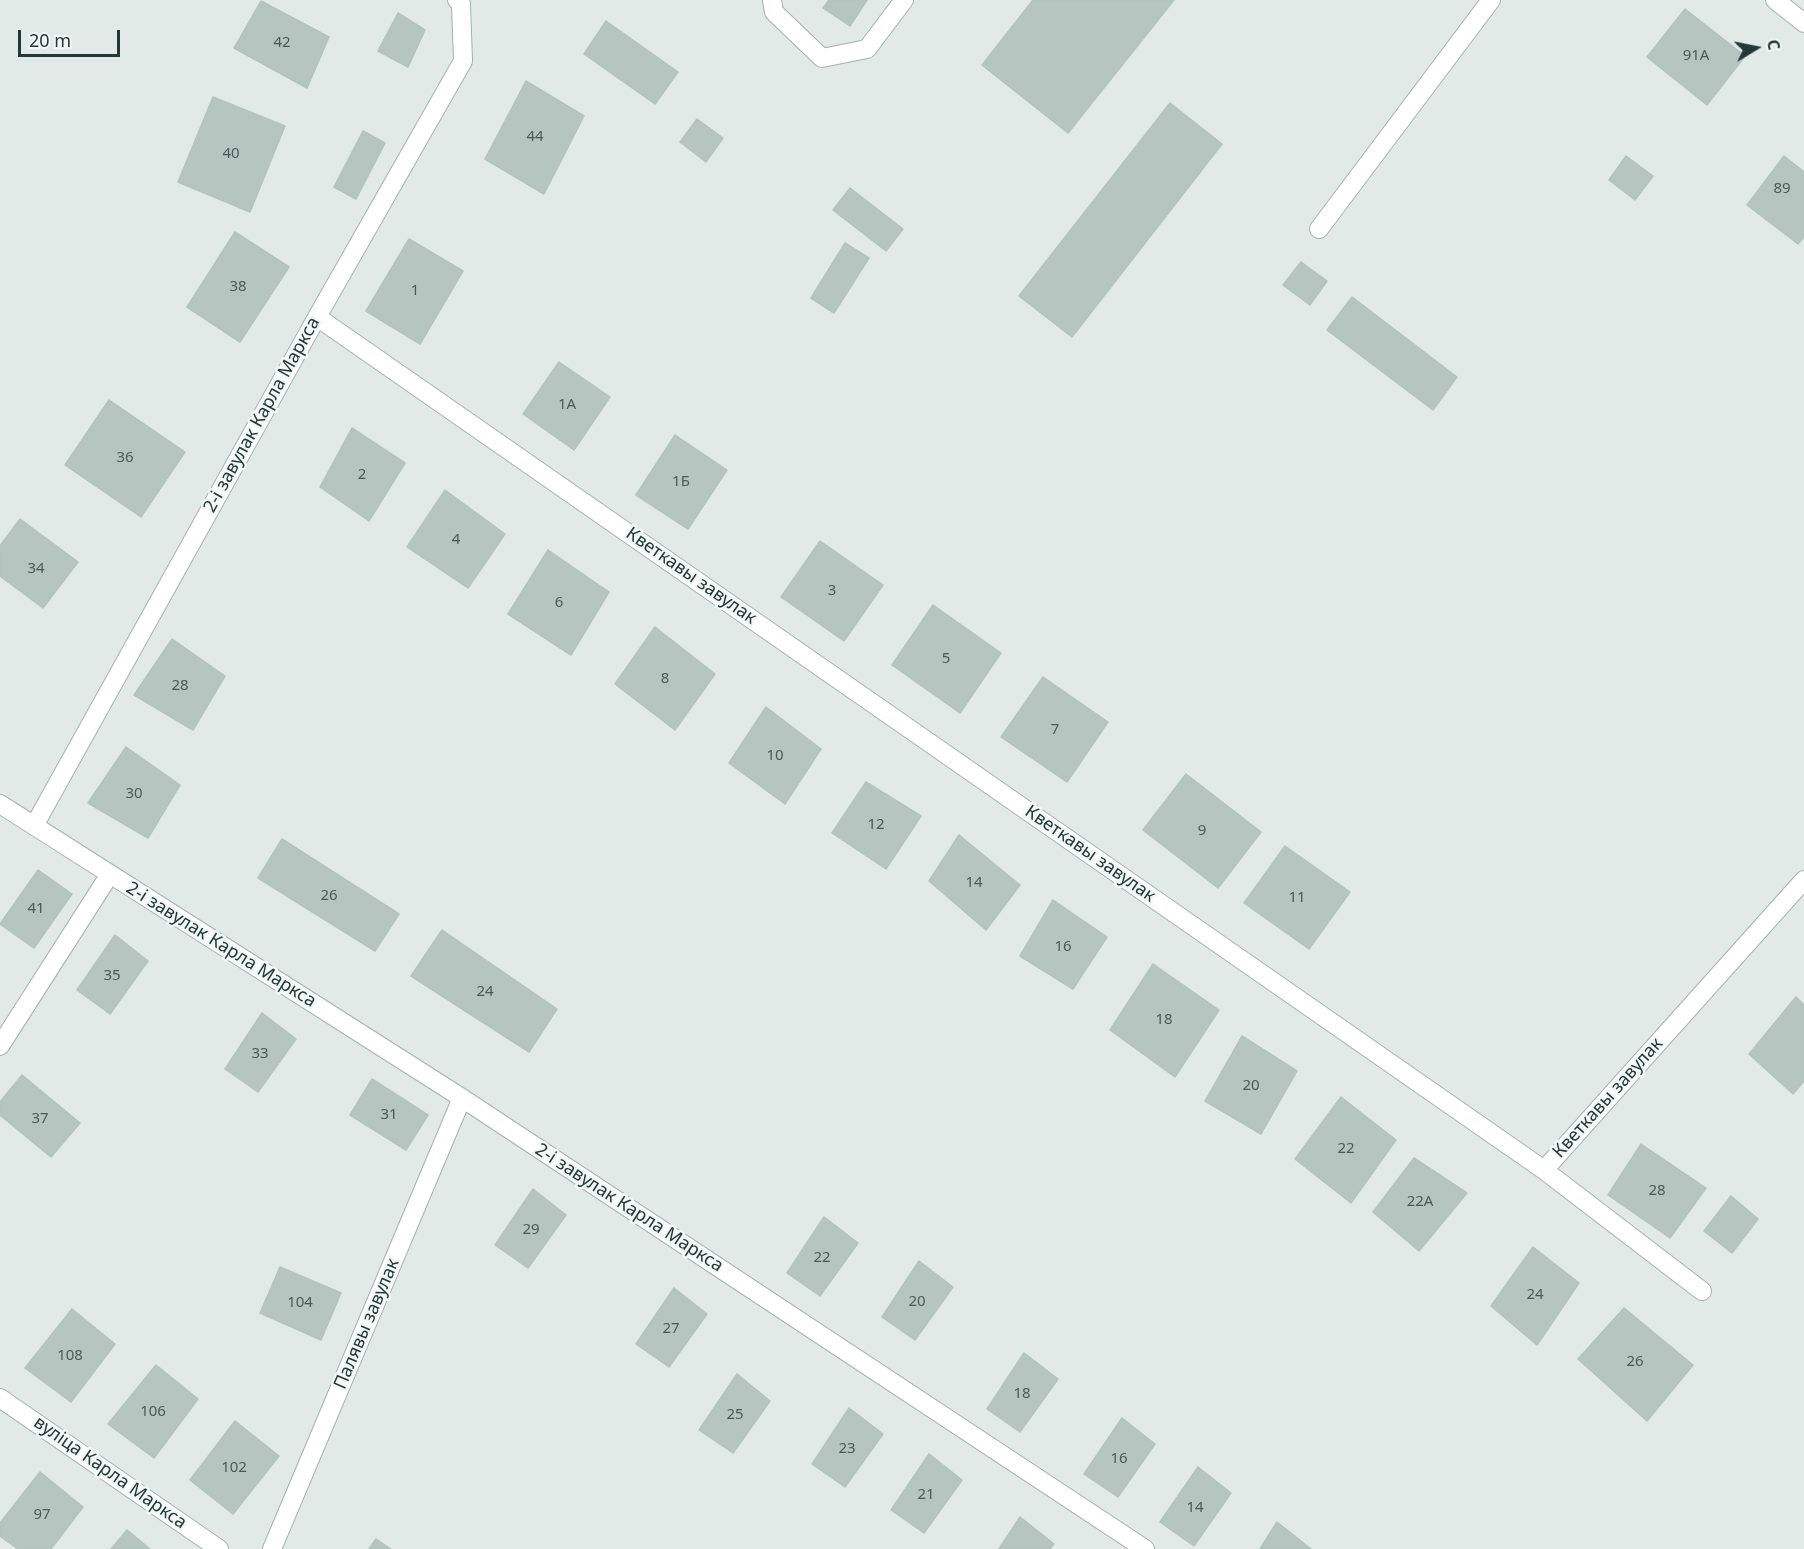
<!DOCTYPE html>
<html>
<head>
<meta charset="utf-8">
<style>
  body { margin:0 }
  #map { position:relative; width:1804px; height:1549px; overflow:hidden; background:#e1eae7; font-family:"Noto Sans",sans-serif }
  canvas { display:block }
  .north { position:absolute; left:1726px; top:18px; width:60px; height:60px; -webkit-text-stroke:4px #f1f7f5; paint-order:stroke; rotate:80deg; font-size:16px; font-weight:700; line-height:24px; text-align:center; color:#223936 }
  .north::after { content:''; display:block; margin:auto; width:21px; height:27px; background:#223936; clip-path:polygon(50% 0,100% 100%,50% 72%,0 100%) }
  .scale { position:absolute; left:18px; top:30px; width:102px; height:27px; box-sizing:border-box; border:3px solid #223936; border-top:0; padding-left:8px; font-size:18px; line-height:21px; white-space:nowrap; color:#223936; -webkit-text-stroke:4px #f1f7f5; paint-order:stroke }
</style>
</head>
<body>
<div id="map">
<canvas width="1804" height="1549"></canvas>
<div class="north">С</div>
<div class="scale">20 m</div>
</div>
<script>
const g = document.querySelector('canvas').getContext('2d');
g.lineJoin = 'round';
function paint(path, color) { g.fillStyle = color; g.fill(path, 'evenodd'); }
const poly = rows => new Path2D(rows.map(r => 'M' + r).join(''));
function trace(path, color, width, dash) { g.strokeStyle = color; g.lineWidth = width; g.lineCap = dash ? 'butt' : 'round'; g.setLineDash(dash || []); g.stroke(path); }
function write(font, color, halo, rows, align = 'center') {
  g.font = font + ' "Noto Sans",sans-serif'; g.lineWidth = 5; g.setLineDash([]); g.textBaseline = 'middle'; g.strokeStyle = halo; g.fillStyle = color; for (const [text, x, y, turn = 0] of rows) {
    g.save(); g.translate(x, y); g.rotate((+turn || 0) * Math.PI / 180); g.textAlign = isNaN(turn) ? turn : align; if (halo) g.strokeText(text, 0, 0); g.fillText(text, 0, 0); g.restore();
  }
}
const building = poly([
  [829,0,867,0,850,26,823,8,829,0],
  [1033,0,1174,0,1068,133,982,65,1033,0],
  [261,1,329,37,307,88,234,48,261,1],
  [1685,9,1745,56,1707,105,1647,57,1685,9],
  [398,13,425,30,408,67,378,51,398,13],
  [606,21,678,72,655,104,584,54,606,21],
  [526,81,584,116,544,194,485,159,526,81],
  [213,97,285,126,250,212,178,182,213,97],
  [1170,103,1222,144,1072,337,1019,296,1170,103],
  [697,119,723,138,706,162,680,142,697,119],
  [363,131,385,143,356,199,334,187,363,131],
  [1626,156,1653,176,1635,200,1609,180,1626,156],
  [1784,156,1804,172,1804,237,1798,244,1747,205,1784,156],
  [850,188,903,229,886,251,833,210,850,188],
  [235,232,289,267,240,342,187,307,235,232],
  [409,239,463,271,420,344,366,311,409,239],
  [845,243,869,258,834,313,811,298,845,243],
  [1301,262,1327,281,1310,305,1283,285,1301,262],
  [1352,297,1457,377,1433,410,1327,330,1352,297],
  [559,362,610,397,574,450,523,414,559,362],
  [109,400,185,452,141,517,65,465,109,400],
  [352,428,405,463,369,521,320,487,352,428],
  [675,435,727,470,688,529,636,495,675,435],
  [445,490,505,534,468,588,407,547,445,490],
  [20,519,78,562,43,608,0,576,0,546,20,519],
  [820,541,883,585,844,641,781,597,820,541],
  [548,550,609,592,571,655,508,614,548,550],
  [933,605,1001,653,960,713,892,665,933,605],
  [655,627,715,674,675,730,615,684,655,627],
  [172,639,225,676,193,730,134,695,172,639],
  [1043,677,1108,722,1067,782,1001,737,1043,677],
  [766,707,821,749,785,804,729,763,766,707],
  [126,747,180,785,148,838,88,803,126,747],
  [1186,774,1261,832,1218,888,1143,830,1186,774],
  [866,782,921,816,886,869,832,833,866,782],
  [959,835,1020,885,986,930,929,881,959,835],
  [282,839,399,914,375,951,258,878,282,839],
  [1285,846,1350,892,1309,949,1244,903,1285,846],
  [38,870,72,894,34,948,0,924,38,870],
  [1053,900,1107,937,1073,989,1020,956,1053,900],
  [442,930,557,1009,529,1052,411,976,442,930],
  [115,935,148,961,110,1014,77,990,115,935],
  [1153,964,1219,1010,1175,1077,1110,1030,1153,964],
  [1796,997,1804,1005,1804,1081,1793,1094,1749,1054,1796,997],
  [262,1013,296,1039,258,1092,225,1069,262,1013],
  [1242,1036,1297,1071,1261,1134,1205,1101,1242,1036],
  [22,1075,80,1123,51,1157,0,1115,0,1102,22,1075],
  [372,1079,428,1115,406,1150,350,1115,372,1079],
  [1341,1097,1396,1140,1351,1203,1295,1159,1341,1097],
  [1641,1144,1706,1188,1670,1238,1608,1195,1641,1144],
  [1414,1158,1467,1193,1419,1251,1373,1212,1414,1158],
  [533,1189,566,1215,528,1268,495,1245,533,1189],
  [1731,1196,1758,1219,1732,1253,1704,1231,1731,1196],
  [824,1217,858,1243,820,1296,787,1273,824,1217],
  [1533,1247,1579,1283,1537,1345,1491,1306,1533,1247],
  [919,1261,953,1287,915,1340,882,1317,919,1261],
  [280,1267,341,1293,321,1340,260,1313,280,1267],
  [674,1288,707,1314,669,1367,636,1344,674,1288],
  [1624,1308,1693,1365,1647,1421,1578,1359,1624,1308],
  [72,1309,115,1344,71,1402,25,1368,72,1309],
  [1024,1353,1058,1379,1020,1432,987,1409,1024,1353],
  [156,1365,198,1399,154,1458,108,1424,156,1365],
  [737,1374,770,1401,733,1453,699,1430,737,1374],
  [849,1408,883,1434,845,1487,812,1464,849,1408],
  [1122,1418,1155,1444,1118,1497,1084,1474,1122,1418],
  [235,1421,279,1456,233,1514,190,1480,235,1421],
  [929,1454,962,1480,924,1533,891,1510,929,1454],
  [1198,1467,1231,1493,1194,1546,1160,1522,1198,1467],
  [40,1472,83,1507,51,1549,18,1549,0,1536,0,1523,40,1472],
  [1020,1517,1054,1544,1050,1549,999,1549,1020,1517],
  [1277,1522,1311,1549,1260,1549,1277,1522],
  [127,1530,150,1549,111,1549,127,1530],
  [376,1539,391,1549,369,1549,376,1539]
]);
paint(building, '#b6c5c0');
trace(building, '#b3c3bf', 1.5);
const service = poly([
  [772,0,774,12,822,58,867,49,904,0],
  [1319,229,1491,0]
]);
const minor = poly([
  [317,317,1544,1170,1804,880],
  [0,804,462,1098,1145,1549],
  [34,826,317,317,463,61,461,4,457,0],
  [0,1046,110,874],
  [1544,1170,1702,1291],
  [0,1398,219,1549],
  [272,1549,462,1098]
]);
const tertiary = poly([
  [1775,0,1804,23]
]);
trace(service, '#a4b1ae', 20);
trace(minor, '#a4b1ae', 20);
trace(tertiary, '#a4b1ae', 20);
trace(service, '#fff', 18);
trace(minor, '#fff', 18);
trace(tertiary, '#fff', 18);
write('15px', '#475c58', null, [
  ["42",282,43],
  ["91А",1696,56],
  ["44",535,137],
  ["40",231,154],
  ["89",1782,189],
  ["38",238,287],
  ["1",415,291],
  ["1А",567,405],
  ["36",125,458],
  ["2",362,475],
  ["1Б",681,482],
  ["4",456,540],
  ["34",36,569],
  ["3",832,591],
  ["6",559,603],
  ["5",946,659],
  ["8",665,679],
  ["28",180,686],
  ["7",1055,730],
  ["10",775,756],
  ["30",134,794],
  ["12",876,825],
  ["9",1202,831],
  ["14",974,883],
  ["26",329,896],
  ["11",1297,898],
  ["41",36,909],
  ["16",1063,947],
  ["35",112,976],
  ["24",485,992],
  ["18",1164,1020],
  ["33",260,1054],
  ["20",1251,1086],
  ["31",389,1115],
  ["37",40,1119],
  ["22",1346,1149],
  ["28",1657,1191],
  ["22А",1420,1202],
  ["29",531,1230],
  ["22",822,1258],
  ["24",1535,1295],
  ["20",917,1302],
  ["104",300,1303],
  ["27",671,1329],
  ["108",70,1356],
  ["26",1635,1362],
  ["18",1022,1394],
  ["106",153,1412],
  ["25",735,1415],
  ["23",847,1449],
  ["16",1119,1459],
  ["102",234,1468],
  ["21",926,1495],
  ["14",1195,1508],
  ["97",42,1515]
]);
write('18px', '#223936', '#f1f7f5', [
  ["2-і завулак Карла Маркса",262,415,-61],
  ["Кветкавы завулак",691,576,35],
  ["Кветкавы завулак",1090,854,35],
  ["2-і завулак Карла Маркса",221,945,32],
  ["Кветкавы завулак",1608,1098,-48],
  ["2-і завулак Карла Маркса",629,1208,33],
  ["Палявы завулак",367,1324,-67],
  ["вуліца Карла Маркса",110,1473,35]
]);
</script>
</body>
</html>
